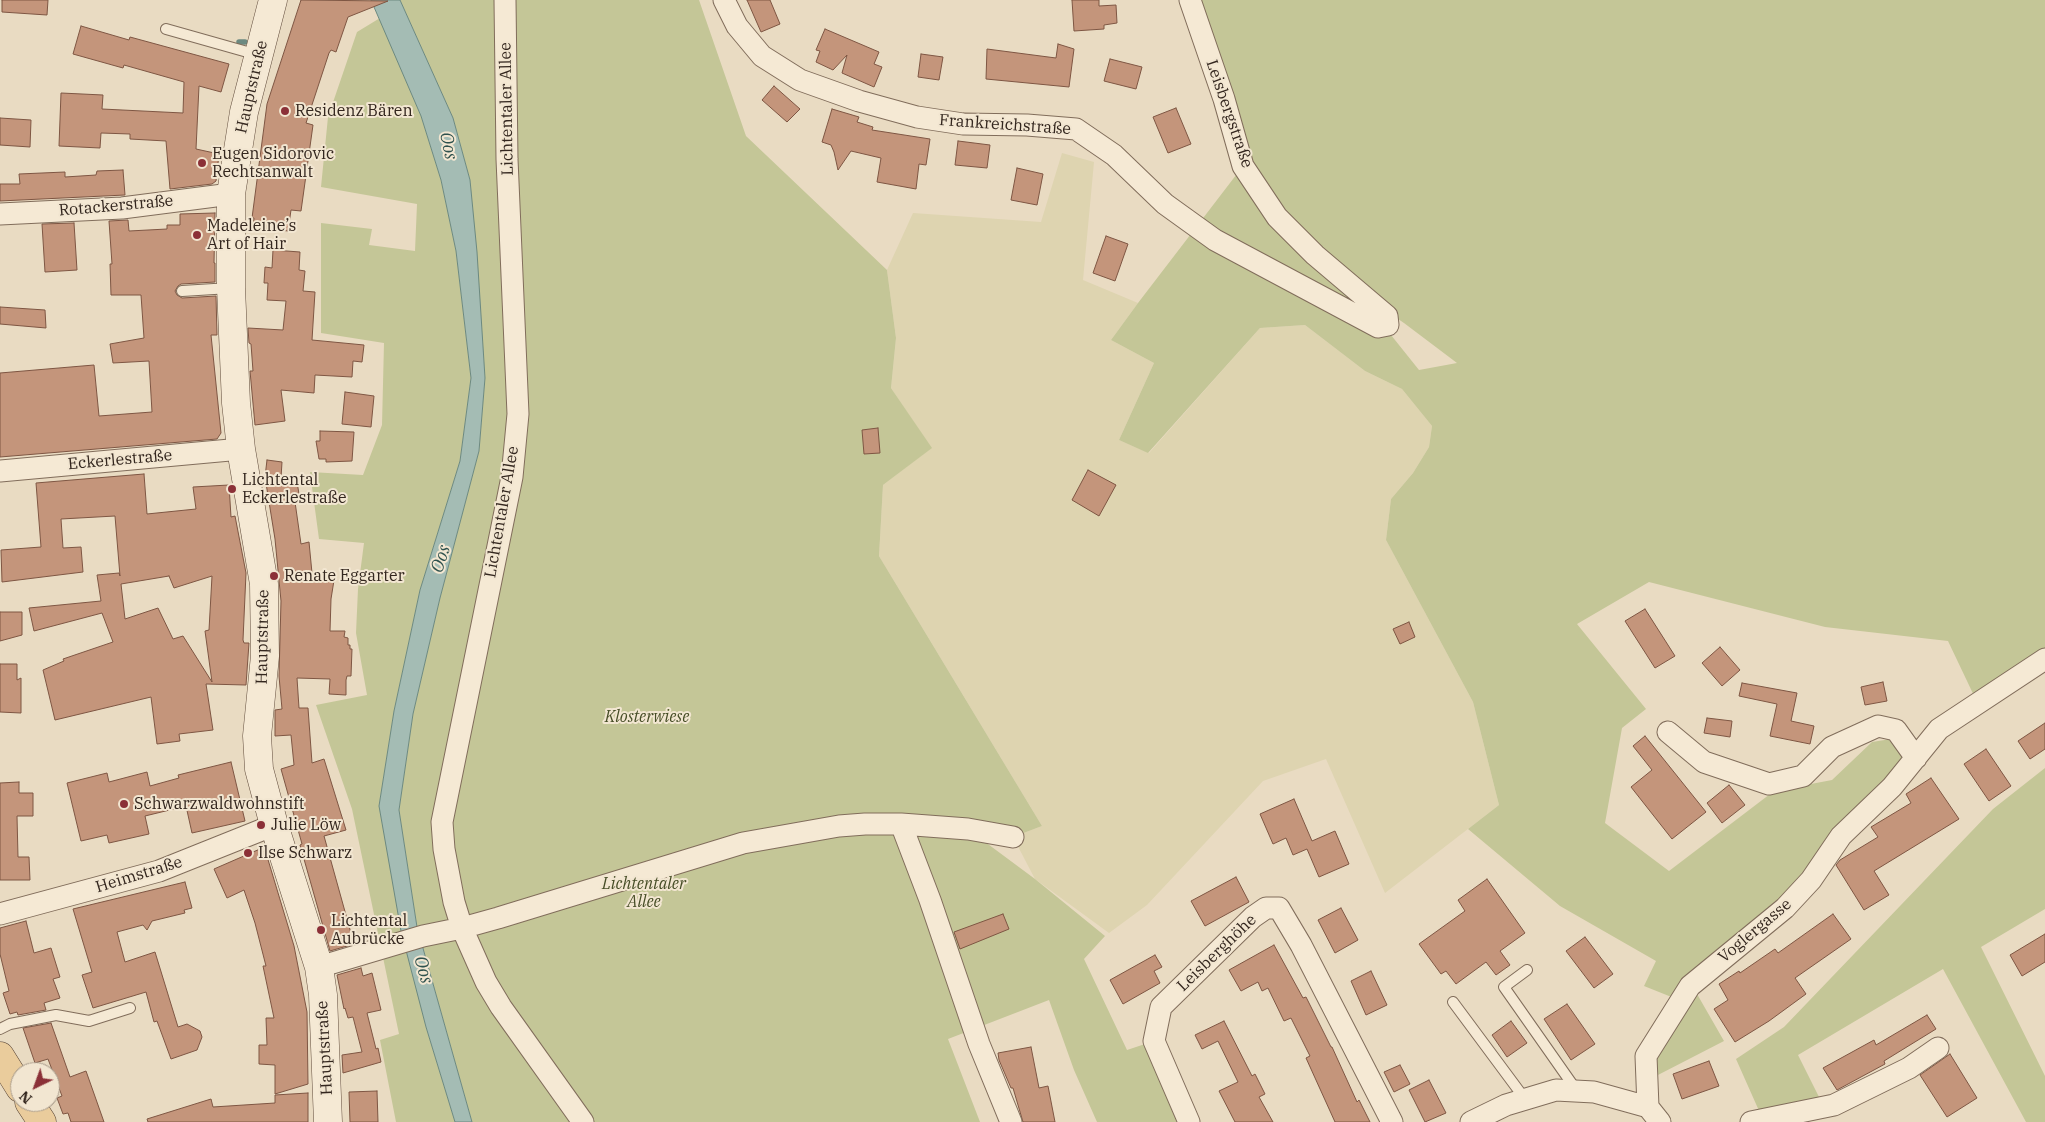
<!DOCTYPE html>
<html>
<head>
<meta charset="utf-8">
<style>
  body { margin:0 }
  #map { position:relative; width:2045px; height:1122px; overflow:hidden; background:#e9dbc2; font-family:"IBM Plex Serif",serif }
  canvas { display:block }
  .north { position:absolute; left:10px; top:1062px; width:50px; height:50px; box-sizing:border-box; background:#f2e6d1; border:1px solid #a69989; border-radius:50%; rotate:222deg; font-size:14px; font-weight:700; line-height:20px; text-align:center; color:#33261e }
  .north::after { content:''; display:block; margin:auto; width:18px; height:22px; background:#8b3037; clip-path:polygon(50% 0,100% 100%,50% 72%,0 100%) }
</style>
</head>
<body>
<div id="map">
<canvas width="2045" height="1122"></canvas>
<div class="north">N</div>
</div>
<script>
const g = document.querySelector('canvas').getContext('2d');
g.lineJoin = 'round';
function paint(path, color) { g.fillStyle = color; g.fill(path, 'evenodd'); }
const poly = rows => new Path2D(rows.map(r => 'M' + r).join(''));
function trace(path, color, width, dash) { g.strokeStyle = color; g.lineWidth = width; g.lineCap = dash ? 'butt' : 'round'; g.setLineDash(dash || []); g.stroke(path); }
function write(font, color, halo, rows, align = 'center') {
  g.font = font + ' "IBM Plex Serif",serif'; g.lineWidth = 4; g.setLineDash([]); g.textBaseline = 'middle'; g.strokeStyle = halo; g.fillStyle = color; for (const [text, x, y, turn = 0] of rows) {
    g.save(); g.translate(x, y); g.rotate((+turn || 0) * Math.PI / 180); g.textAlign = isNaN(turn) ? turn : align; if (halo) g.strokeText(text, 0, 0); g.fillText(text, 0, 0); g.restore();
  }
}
paint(poly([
  [1062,153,1094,162,1083,280,1138,303,1111,340,1154,363,1119,440,1149,453,1260,328,1305,325,1365,371,1402,389,1432,426,1429,447,1413,473,1391,499,1386,540,1473,702,1499,805,1385,893,1326,759,1263,781,1147,905,1109,933,1035,879,1013,837,1042,826,879,556,883,485,931,448,891,388,896,338,887,270,913,213,1041,222]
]), '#ded4b0');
paint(poly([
  [400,0,699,0,746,136,887,270,896,338,891,388,932,448,883,485,879,556,1042,826,1013,837,969,830,1035,879,1105,936,1084,959,1127,1050,1154,1041,1189,1122,1097,1122,1074,1070,1049,1000,948,1039,980,1122,472,1122,417,927,399,810,413,714,440,598,479,451,485,378,470,180,453,118],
  [1190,0,2045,0,2045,659,1977,702,1948,641,1825,627,1649,582,1577,624,1646,709,1622,728,1605,823,1669,871,1774,791,1832,780,1872,742,1891,739,1911,758,1785,908,1674,998,1644,986,1656,961,1560,906,1468,829,1499,805,1473,702,1386,540,1391,499,1413,473,1429,447,1432,426,1402,389,1365,371,1305,325,1260,328,1148,453,1119,440,1154,363,1111,340,1138,303,1243,166],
  [1361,294,1404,323,1457,363,1419,370,1387,330],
  [380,18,421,116,441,180,456,251,471,378,460,461,420,590,394,711,379,806,426,1027,455,1122,396,1122,380,1040,399,1034,352,809,316,705,367,695,356,633,358,589,364,543,319,539,310,472,363,475,382,425,384,343,321,333,321,223,372,229,369,245,415,251,417,204,321,187,328,117,357,32],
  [2045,768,2045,909,1981,947,2045,1076,2045,1122,2026,1122,1943,969,1798,1055,1819,1097,1760,1113,1736,1059,1784,1027,1993,809],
  [1697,994,1724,1041,1656,1076,1654,1057]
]), '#c4c697');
const water = poly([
  [371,0,400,0,453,118,470,180,477,252,485,378,479,451,440,598,413,714,399,810,417,927,472,1122,455,1122,426,1027,401,931,379,806,394,711,420,590,460,461,471,378,456,251,441,180,421,116,371,0]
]);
paint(water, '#a4bcb4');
trace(water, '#6c8980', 1);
trace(poly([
  [239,42,245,42]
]), '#6c8980', 5.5);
const building = poly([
  [2,0,48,0,47,15,2,12,2,0],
  [301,0,388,1,348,17,336,52,331,50,329,53,306,123,313,125,301,211,291,210,288,231,253,227,254,218,252,218,267,104,301,0],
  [747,0,770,0,780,24,761,32,747,0],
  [1072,0,1099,0,1099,6,1116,5,1117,23,1104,25,1104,29,1074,31,1072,0],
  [81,26,129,40,130,37,229,64,221,92,199,86,196,149,219,154,216,181,212,184,170,189,166,141,130,139,130,134,101,133,100,148,59,146,61,93,103,95,102,109,183,113,184,82,124,65,123,68,73,54,81,26],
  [825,29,879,52,874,64,882,67,874,87,842,73,847,55,833,70,816,62,820,51,816,50,825,29],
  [1058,44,1074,49,1069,87,986,79,987,49,1056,58,1058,44],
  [921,54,943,57,939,80,918,77,921,54],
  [1110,59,1142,67,1136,89,1104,81,1110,59],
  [774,86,800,109,787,122,762,100,774,86],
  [1176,108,1191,144,1168,153,1153,117,1176,108],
  [832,109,859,117,857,122,873,127,872,130,930,139,926,165,919,164,916,189,877,182,881,158,851,151,838,170,834,152,831,145,822,142,832,109],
  [0,118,31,120,30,147,0,145,0,118],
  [958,141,990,145,987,168,955,165,958,141],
  [1017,168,1043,174,1037,205,1011,200,1017,168],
  [123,170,125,195,0,201,0,184,20,184,19,174,65,172,65,177,96,175,97,171,123,170],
  [215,213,214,263,215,263,215,282,181,284,178,286,175,291,177,295,182,298,216,296,217,335,211,335,221,433,217,439,0,457,0,373,94,365,99,416,152,412,149,361,113,363,110,344,144,338,141,295,111,295,110,264,112,264,109,221,128,220,129,231,167,229,167,225,180,225,180,214,215,213],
  [74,223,77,270,45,272,42,224,74,223],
  [1106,236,1128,244,1115,281,1093,273,1106,236],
  [273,250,300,252,299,270,305,271,303,291,315,292,312,340,364,345,362,362,353,361,352,377,315,375,314,393,281,390,285,421,255,425,250,371,253,371,251,344,249,343,248,328,283,330,286,301,267,300,268,283,264,283,265,267,272,268,273,250],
  [0,307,45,310,46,328,0,324,0,307],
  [345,392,374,396,371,427,342,424,345,392],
  [878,428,880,453,864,454,862,430,878,428],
  [320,431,354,432,352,461,326,462,326,459,319,459,316,441,320,441,320,431],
  [267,460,282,462,281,478,296,476,299,494,294,495,301,544,309,542,312,573,335,574,331,599,330,631,345,631,344,637,348,638,348,645,350,645,350,649,352,649,351,676,347,676,346,680,346,695,329,694,330,679,297,678,299,708,308,708,312,763,324,759,346,830,324,836,354,944,330,951,300,845,302,844,281,769,294,765,291,735,275,736,275,710,282,709,279,676,281,601,275,539,265,477,267,460],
  [1088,470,1116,485,1099,516,1072,500,1088,470],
  [144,474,147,514,196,509,193,487,229,485,231,517,235,516,246,573,243,640,244,643,249,643,246,685,206,684,213,730,179,734,180,741,157,744,151,697,55,720,43,670,64,661,63,659,113,642,102,613,34,631,29,608,101,601,97,575,119,573,120,576,115,516,61,519,63,548,81,547,83,572,2,582,1,550,41,547,36,483,144,474],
  [169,576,174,588,212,576,209,630,205,631,212,682,183,636,173,639,158,608,125,619,121,584,169,576],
  [1645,609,1675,656,1655,668,1625,621,1645,609],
  [0,612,22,612,22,635,0,641,0,612],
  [1409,622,1415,637,1400,644,1393,629,1409,622],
  [1720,647,1740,670,1722,686,1702,663,1720,647],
  [0,664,17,664,17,680,21,678,21,713,0,712,0,664],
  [1883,682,1887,701,1865,705,1861,687,1883,682],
  [1742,683,1797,693,1791,721,1814,726,1810,744,1770,736,1777,704,1739,696,1742,683],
  [1707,718,1732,721,1730,737,1704,733,1707,718],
  [2045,723,2045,749,2030,759,2018,741,2045,723],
  [1645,736,1706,812,1672,839,1631,787,1652,770,1633,746,1645,736],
  [1986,749,2011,786,1989,801,1964,764,1986,749],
  [231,762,245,821,192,833,186,806,145,816,149,834,109,843,107,835,81,841,67,783,107,773,109,782,147,772,150,786,179,778,178,775,231,762],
  [1931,778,1959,819,1874,871,1889,895,1864,910,1836,865,1840,860,1878,837,1871,827,1911,803,1906,794,1931,778],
  [19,782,19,793,33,793,33,816,17,816,18,857,29,857,30,880,0,880,0,783,19,782],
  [1729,785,1745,805,1722,823,1707,803,1729,785],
  [1294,799,1312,841,1335,831,1349,864,1319,877,1307,849,1293,855,1286,838,1273,844,1260,814,1294,799],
  [260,849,266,853,294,946,307,1012,308,1084,275,1094,275,1065,259,1064,259,1045,267,1045,266,1018,274,1018,263,966,266,966,255,923,244,890,227,898,214,869,260,849],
  [1236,877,1249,902,1205,926,1191,901,1236,877],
  [1487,879,1525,933,1500,951,1510,965,1496,975,1486,962,1456,984,1446,971,1441,974,1419,944,1465,911,1458,900,1487,879],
  [185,882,192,908,184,910,185,913,152,921,147,930,143,925,117,932,125,962,155,952,178,1027,187,1024,200,1031,202,1037,197,1050,171,1059,157,1021,154,1022,146,992,93,1008,82,975,92,972,73,909,185,882],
  [1341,908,1358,940,1335,953,1318,920,1341,908],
  [1003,914,1009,929,960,949,954,932,1003,914],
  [1833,914,1851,939,1795,978,1806,994,1769,1021,1735,1042,1714,1009,1728,1000,1719,984,1739,971,1740,973,1775,949,1778,953,1833,914],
  [26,921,34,953,51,948,60,977,53,979,60,998,44,1003,46,1010,18,1015,17,1012,10,1014,3,993,9,991,0,954,0,928,26,921],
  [2045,934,2045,962,2022,976,2010,955,2045,934],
  [1585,937,1613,974,1594,988,1566,951,1585,937],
  [1274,945,1303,998,1306,997,1331,1047,1332,1047,1357,1102,1359,1100,1370,1122,1335,1122,1306,1058,1310,1056,1291,1018,1284,1021,1268,988,1262,991,1258,982,1241,991,1229,970,1274,945],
  [1155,955,1162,967,1154,971,1160,983,1123,1004,1110,980,1155,955],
  [361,968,363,976,372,973,381,1010,367,1013,376,1049,378,1048,381,1062,343,1073,342,1055,362,1052,353,1017,348,1018,345,1008,344,1009,337,975,361,968],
  [1371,971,1387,1005,1366,1015,1351,981,1371,971],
  [1567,1004,1595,1044,1571,1060,1544,1019,1567,1004],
  [1927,1015,1936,1029,1884,1061,1885,1064,1837,1090,1823,1068,1874,1040,1876,1045,1927,1015],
  [1224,1021,1252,1076,1255,1074,1265,1094,1259,1097,1273,1122,1235,1122,1219,1091,1238,1082,1218,1041,1202,1049,1195,1035,1224,1021],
  [1511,1021,1527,1043,1507,1057,1492,1035,1511,1021],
  [51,1023,70,1077,86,1071,104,1122,71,1122,68,1113,63,1114,57,1098,62,1096,48,1059,35,1063,23,1028,51,1023],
  [1031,1047,1039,1088,1048,1086,1055,1122,1023,1122,1013,1088,1011,1088,999,1060,998,1053,1031,1047],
  [1950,1054,1977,1098,1947,1117,1920,1075,1950,1054],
  [1709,1061,1719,1086,1682,1099,1673,1074,1709,1061],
  [1400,1065,1410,1084,1394,1092,1384,1072,1400,1065],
  [1429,1080,1446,1113,1425,1122,1409,1090,1429,1080],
  [377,1091,378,1122,350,1122,349,1092,377,1091],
  [308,1093,308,1122,148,1122,147,1119,211,1099,213,1107,275,1103,275,1095,308,1093]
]);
paint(building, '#c4957b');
trace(building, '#7e5643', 1);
const service = poly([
  [166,29,258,55],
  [182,291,230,288],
  [1527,970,1504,987,1577,1091],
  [1453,1002,1525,1099],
  [0,1029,10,1024,56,1015,89,1021,130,1008]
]);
const minor = poly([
  [505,0,507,159,518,414,512,477,442,822,444,849,454,902,462,928,486,982,501,1007,583,1122],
  [724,0,737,26,762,56,800,80,859,101,917,117,963,124,1027,125,1076,129,1114,155,1165,204,1215,240,1378,327,1388,325,1387,316,1315,255,1277,217,1243,166,1224,99,1190,0],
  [0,214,122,208,231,194],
  [0,471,241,449],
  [1668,732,1704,762,1769,784,1803,776,1832,747,1878,726,1896,730,1916,758],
  [901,824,930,900,979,1044,1011,1122],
  [0,914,159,871,274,825],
  [319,967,423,936,462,928,498,918,743,843,839,826,865,824,901,824,968,829,1013,837],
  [1189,1122,1154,1041,1161,1007,1253,917,1266,908,1279,908,1301,945,1392,1122],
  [1471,1122,1506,1105,1556,1090,1594,1092,1648,1107],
  [1660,1122,1648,1107,1646,1056,1690,986,1785,908,1811,880,1841,836,1892,787,1939,729,2045,659],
  [1751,1122,1834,1105,1909,1068,1938,1048]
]);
const secondary = poly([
  [273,0,244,112,231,194,231,288,236,403,241,449,264,584,265,656,257,736,259,769,274,825,319,967,323,995,328,1122]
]);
const primary = poly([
  [0,1056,20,1088],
  [29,1102,42,1122]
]);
trace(service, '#816d5b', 12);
trace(minor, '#816d5b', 23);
trace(secondary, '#634e3e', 29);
trace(primary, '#4f3c2f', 29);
trace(service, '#f5e9d4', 10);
trace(minor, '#f5e9d4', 21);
trace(secondary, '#f5e9d4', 28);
trace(primary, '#eacc9c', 28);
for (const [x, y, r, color] of [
  [285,111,5,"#8b3037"],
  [202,163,5,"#8b3037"],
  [197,235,5,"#8b3037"],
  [232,489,5,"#8b3037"],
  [274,576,5,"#8b3037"],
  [124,804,5,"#8b3037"],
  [261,825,5,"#8b3037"],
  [248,853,5,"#8b3037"],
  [321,930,5,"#8b3037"]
]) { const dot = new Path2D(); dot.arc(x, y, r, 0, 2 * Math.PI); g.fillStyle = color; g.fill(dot); trace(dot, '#f2e6d1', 2); }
write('16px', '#33261e', '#f2e6d1', [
  ["Hauptstraße",252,87,-77],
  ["Lichtentaler Allee",507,109,-91],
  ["Leisbergstraße",1229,114,71],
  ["Frankreichstraße",1005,125,4],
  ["Rotackerstraße",116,206,-5],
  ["Eckerlestraße",120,460,-5],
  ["Lichtentaler Allee",502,512,-80],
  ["Hauptstraße",263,637,-89],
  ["Heimstraße",139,875,-17],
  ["Voglergasse",1755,931,-40],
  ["Leisberghöhe",1217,953,-44],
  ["Hauptstraße",325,1048,-93]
]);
write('16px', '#33261e', '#f2e6d1', [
  ["Residenz Bären",295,111],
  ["Eugen Sidorovic",212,154],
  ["Rechtsanwalt",212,172],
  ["Madeleine’s",207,226],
  ["Art of Hair",207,244],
  ["Lichtental",242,480],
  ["Eckerlestraße",242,498],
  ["Renate Eggarter",284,576],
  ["Schwarzwaldwohnstift",134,804],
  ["Julie Löw",271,825],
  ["Ilse Schwarz",258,853],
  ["Lichtental",331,921],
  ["Aubrücke",331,939]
], 'left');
write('italic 16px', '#464d26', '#f2e6d1', [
  ["Klosterwiese",647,717],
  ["Lichtentaler",644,884],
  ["Allee",644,902]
]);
write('italic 18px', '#2e514d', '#f2e6d1', [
  ["Oos",448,146,78],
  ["Oos",441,559,-72],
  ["Oos",423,970,74]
]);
</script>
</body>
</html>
